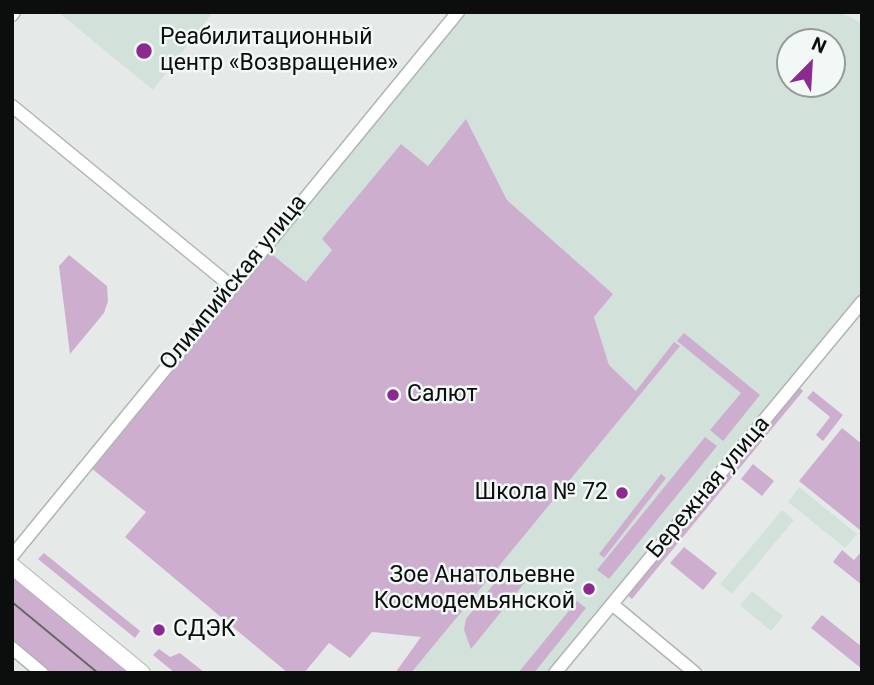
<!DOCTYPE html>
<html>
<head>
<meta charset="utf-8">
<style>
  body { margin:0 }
  #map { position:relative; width:874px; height:685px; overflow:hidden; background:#e5eae8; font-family:Roboto,sans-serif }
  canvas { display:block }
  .frame { position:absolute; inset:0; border:14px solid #0c0e0d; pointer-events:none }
  .north { position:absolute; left:776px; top:28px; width:70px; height:70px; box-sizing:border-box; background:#f2f8f5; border:2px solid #969a98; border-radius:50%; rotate:24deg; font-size:19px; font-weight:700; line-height:28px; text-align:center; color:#0c0e0d }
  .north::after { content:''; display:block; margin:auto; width:24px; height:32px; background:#8c2a92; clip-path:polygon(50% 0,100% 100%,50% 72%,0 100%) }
</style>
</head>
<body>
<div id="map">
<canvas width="874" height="685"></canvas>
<div class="frame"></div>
<div class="north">N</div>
</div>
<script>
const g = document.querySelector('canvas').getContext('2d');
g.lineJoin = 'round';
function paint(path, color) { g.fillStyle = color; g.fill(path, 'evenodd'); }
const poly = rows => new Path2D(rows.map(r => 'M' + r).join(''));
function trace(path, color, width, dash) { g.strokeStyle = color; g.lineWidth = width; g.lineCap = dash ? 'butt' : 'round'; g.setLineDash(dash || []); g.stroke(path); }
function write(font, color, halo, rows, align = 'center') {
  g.font = font + ' Roboto,sans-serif'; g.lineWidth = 5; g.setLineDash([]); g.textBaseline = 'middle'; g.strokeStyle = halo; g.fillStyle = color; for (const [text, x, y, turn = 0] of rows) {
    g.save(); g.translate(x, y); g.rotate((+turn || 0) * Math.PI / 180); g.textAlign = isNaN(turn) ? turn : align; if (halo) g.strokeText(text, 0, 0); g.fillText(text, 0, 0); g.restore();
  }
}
paint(poly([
  [58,12,213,12,153,90],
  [466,12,839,12,862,23,862,295,549,673,397,673,638,393,609,365,594,317,612,294,507,200,466,120,428,166,401,144,323,239,333,249,306,282,268,251],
  [790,42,832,42,832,84,790,84],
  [799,487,857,534,845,548,788,502],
  [782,510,794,520,732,594,720,584],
  [752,591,783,616,771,631,740,605]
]), '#d3e1db');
paint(poly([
  [466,119,507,200,613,294,594,317,609,365,636,391,674,342,680,346,411,673,395,673,421,637,372,632,350,658,329,643,304,673,288,673,125,537,146,512,91,468,268,251,306,282,332,250,322,239,401,144,428,166],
  [69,255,107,286,108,301,104,313,70,354,59,266],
  [684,333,760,395,723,441,710,430,741,393,677,341],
  [798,386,803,391,632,599,624,593],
  [813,391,843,415,823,441,816,435,830,417,807,398],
  [842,428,862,444,860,530,799,481],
  [705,437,717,446,609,579,597,570],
  [753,464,774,481,762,496,741,479],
  [661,474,666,478,604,558,599,554],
  [684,547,717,573,703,590,670,563],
  [842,550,854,560,862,551,862,585,833,562],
  [44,553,140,631,135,638,38,559],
  [508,566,526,581,471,649,464,630,466,619],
  [12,576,131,673,48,673,12,643],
  [577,601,586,608,534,673,518,673],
  [822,615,862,647,862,669,811,628],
  [159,649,170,657,180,653,205,673,175,673,153,655]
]), '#ceaecf');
const minor = poly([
  [12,15,14,12],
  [12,106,231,286],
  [12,556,458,12],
  [612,604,695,673],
  [12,648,42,673],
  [555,673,862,302]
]);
const tertiary = poly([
  [12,566,142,673]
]);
trace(minor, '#b0b5b3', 15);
trace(tertiary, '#b0b5b3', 18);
trace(minor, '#fff', 12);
trace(tertiary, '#fff', 16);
trace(poly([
  [12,602,98,673]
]), '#646866', 2);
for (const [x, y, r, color] of [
  [144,51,9,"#8c2a92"],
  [393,395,7,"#8c2a92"],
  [622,493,7,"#8c2a92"],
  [589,589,7,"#8c2a92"],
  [159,630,7,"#8c2a92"]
]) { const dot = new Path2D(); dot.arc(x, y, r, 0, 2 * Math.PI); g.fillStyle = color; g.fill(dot); trace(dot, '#f2f8f5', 2.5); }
write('23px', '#0c0e0d', '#f2f8f5', [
  ["Реабилитационный",160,38],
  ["центр «Возвращение»",160,64],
  ["Салют",407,395],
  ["Школа № 72",608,493,"right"],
  ["Зое Анатольевне",575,576,"right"],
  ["Космодемьянской",575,602,"right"],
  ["СДЭК",173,630]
], 'left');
write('23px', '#0c0e0d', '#f2f8f5', [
  ["Олимпийская улица",234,283,-51],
  ["Бережная улица",709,488,-50]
]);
</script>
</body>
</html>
